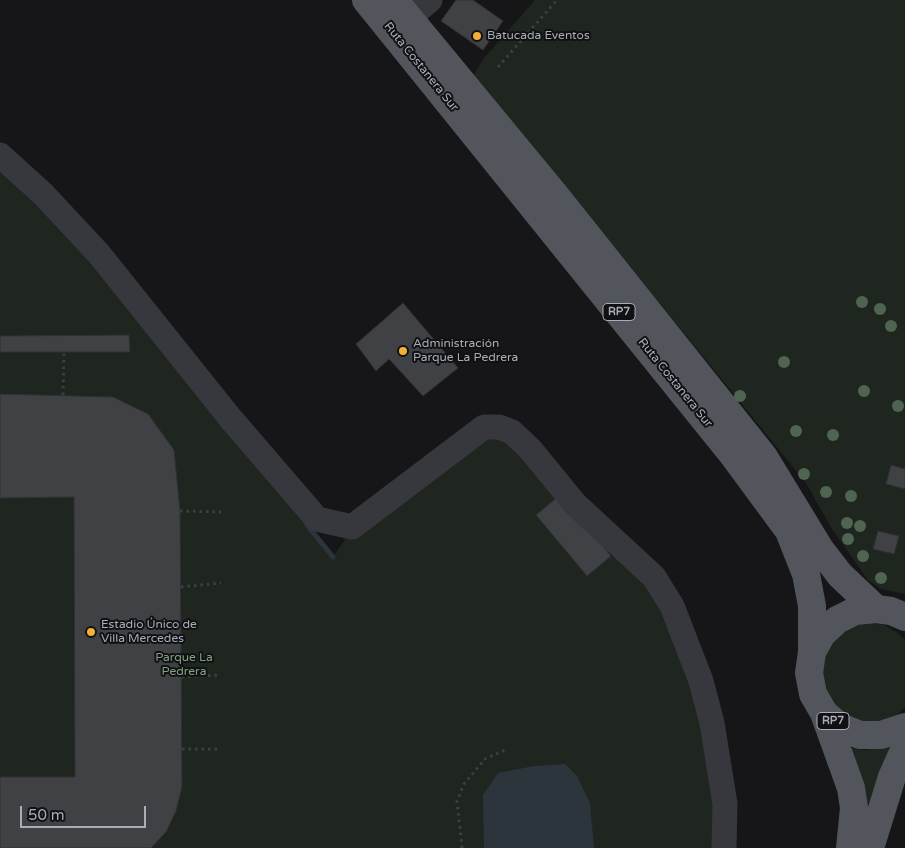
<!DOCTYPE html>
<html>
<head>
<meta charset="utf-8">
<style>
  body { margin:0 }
  #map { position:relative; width:905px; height:848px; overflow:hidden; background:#161618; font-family:"Varela Round",sans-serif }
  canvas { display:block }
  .scale { position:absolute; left:20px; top:806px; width:126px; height:22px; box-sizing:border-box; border:2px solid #a8adb8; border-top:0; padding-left:6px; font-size:15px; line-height:18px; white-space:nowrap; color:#a8adb8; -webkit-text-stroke:4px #111113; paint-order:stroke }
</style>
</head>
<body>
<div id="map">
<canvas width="905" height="848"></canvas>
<div class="scale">50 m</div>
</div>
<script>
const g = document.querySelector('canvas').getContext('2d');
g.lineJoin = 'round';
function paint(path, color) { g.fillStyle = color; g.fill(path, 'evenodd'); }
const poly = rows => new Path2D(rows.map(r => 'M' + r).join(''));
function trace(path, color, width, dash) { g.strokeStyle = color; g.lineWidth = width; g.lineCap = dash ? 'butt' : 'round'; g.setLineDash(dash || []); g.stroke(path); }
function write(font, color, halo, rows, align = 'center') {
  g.font = font + ' "Varela Round",sans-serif'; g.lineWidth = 4; g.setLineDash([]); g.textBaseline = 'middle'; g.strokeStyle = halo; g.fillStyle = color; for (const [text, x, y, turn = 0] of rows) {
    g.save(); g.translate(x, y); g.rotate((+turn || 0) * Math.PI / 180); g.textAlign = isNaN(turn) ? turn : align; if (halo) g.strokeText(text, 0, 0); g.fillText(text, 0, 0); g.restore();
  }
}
paint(poly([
  [535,0,905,0,905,594,881,589,868,580,832,529,806,483,474,75,483,59],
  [0,167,74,240,333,557,348,535,481,436,503,435,560,495,536,515,587,576,611,556,635,567,650,578,705,718,717,848,0,848],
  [868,622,884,625,898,633,905,640,905,708,893,718,876,723,858,723,828,706,819,658,826,643,852,625],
  [895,744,859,848,843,747,865,750]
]), '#1e261f');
paint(poly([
  [565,764,577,776,590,803,594,848,484,848,483,795,498,773,534,766]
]), '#2c353c');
trace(poly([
  [307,525,333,557]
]), '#2c353c', 5);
const building = poly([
  [456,0,473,0,503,21,483,50,441,21,456,0],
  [403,303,458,368,423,396,389,359,376,371,356,344,403,303],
  [129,335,130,352,0,352,0,336,129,335],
  [0,394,113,397,148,414,174,450,180,511,182,787,176,811,166,832,151,848,0,848,0,777,75,777,74,497,0,498,0,394],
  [891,465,905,469,905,489,886,484,891,465],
  [560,495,611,556,587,576,536,515,560,495],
  [878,531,899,536,894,554,873,549,878,531]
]);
paint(building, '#404145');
trace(building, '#303034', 1);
trace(poly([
  [498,67,557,0],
  [63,395,64,352],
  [180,511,222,512],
  [181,587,221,583],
  [182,677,220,675],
  [182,749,219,749],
  [462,848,457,801,464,784,485,759,505,750]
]), '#3d3f44', 3, [2.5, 4]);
trace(poly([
  [409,18,430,0],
  [0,155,43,194,99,254,231,419,317,519,352,527,484,427,499,427,512,432,530,449,575,504,654,577,672,606,701,681,712,723,725,804,724,848]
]), '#37383d', 25);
trace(poly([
  [366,0,733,455,789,531,806,574,812,606,812,652,809,673,813,694,824,713,840,727,860,735,881,735,905,727],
  [394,0,555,195,764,457,820,549,840,575,876,609],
  [812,652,822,634,837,620,855,611,876,609,891,611,905,617],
  [824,713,851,788,854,808,850,848],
  [870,848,892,777,905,748]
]), '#53555c', 28);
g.fillStyle = '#506452';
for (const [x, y] of [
  [862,302],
  [880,309],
  [891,326],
  [784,362],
  [864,391],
  [740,396],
  [898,406],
  [796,431],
  [833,435],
  [804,474],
  [826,492],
  [851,496],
  [847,523],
  [860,526],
  [848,539],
  [863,556],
  [881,578]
]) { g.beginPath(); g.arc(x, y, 6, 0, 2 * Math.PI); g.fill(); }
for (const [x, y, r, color] of [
  [477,36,5,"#f2b134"],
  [403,351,5,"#f2b134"],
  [91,632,5,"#f2b134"]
]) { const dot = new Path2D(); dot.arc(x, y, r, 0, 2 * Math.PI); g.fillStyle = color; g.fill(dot); trace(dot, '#111113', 2); }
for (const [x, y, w] of [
  [619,312,32],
  [833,721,32]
]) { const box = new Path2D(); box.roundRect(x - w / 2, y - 8.5, w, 17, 4); g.fillStyle = '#111113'; g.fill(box); trace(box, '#a8adb8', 1); }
write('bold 11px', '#a8adb8', null, [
  ["RP7",619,312],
  ["RP7",833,721]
]);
write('12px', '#a8adb8', '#111113', [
  ["Batucada Eventos",487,36],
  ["Administración",413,344],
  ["Parque La Pedrera",413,358],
  ["Estadio Único de",101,625],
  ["Villa Mercedes",101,639]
], 'left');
write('12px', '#a8adb8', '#111113', [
  ["Ruta Costanera Sur",421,67,51],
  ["Ruta Costanera Sur",675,383,51]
]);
write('12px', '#7fa381', '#111113', [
  ["Parque La",184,658],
  ["Pedrera",184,672]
]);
</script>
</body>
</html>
